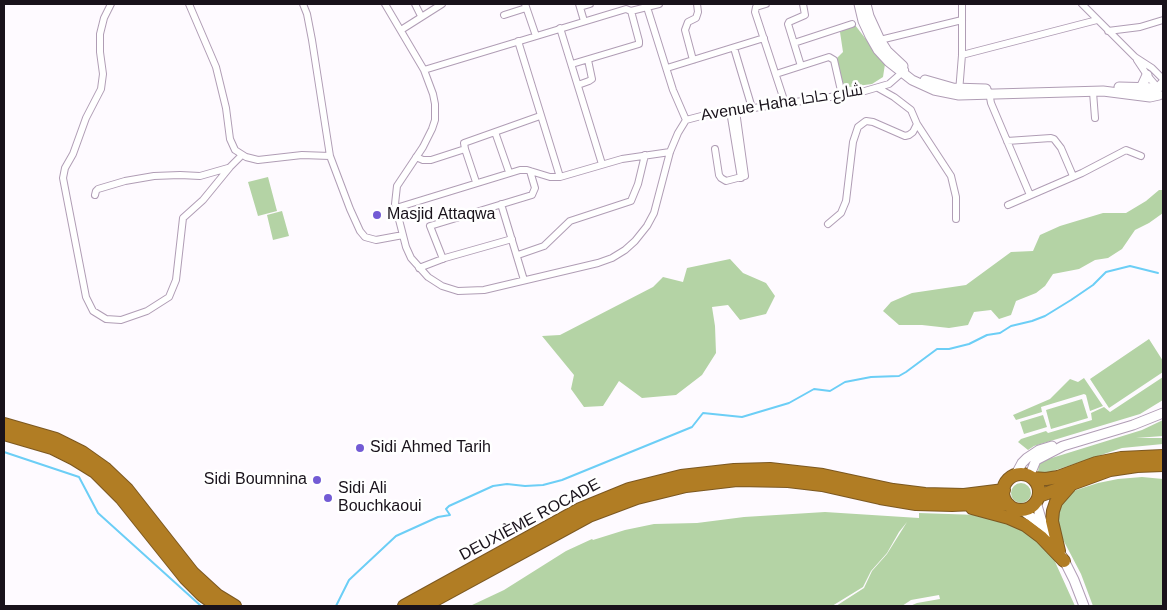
<!DOCTYPE html>
<html>
<head>
<meta charset="utf-8">
<style>
  body { margin:0 }
  #map { position:relative; width:1167px; height:610px; overflow:hidden; background:#fefaff; font-family:Helvetica,sans-serif }
  canvas { display:block }
  .frame { position:absolute; inset:0; border:5px solid #19121b; pointer-events:none }
</style>
</head>
<body>
<div id="map">
<canvas width="1167" height="610"></canvas>
<div class="frame"></div>
</div>
<script>
const g = document.querySelector('canvas').getContext('2d');
g.lineJoin = 'round';
function paint(path, color) { g.fillStyle = color; g.fill(path, 'evenodd'); }
const poly = rows => new Path2D(rows.map(r => 'M' + r).join(''));
function trace(path, color, width, dash) { g.strokeStyle = color; g.lineWidth = width; g.lineCap = dash ? 'butt' : 'round'; g.setLineDash(dash || []); g.stroke(path); }
function write(font, color, halo, rows, align = 'center') {
  g.font = font + ' Helvetica,Cairo,sans-serif'; g.lineWidth = 5; g.setLineDash([]); g.textBaseline = 'middle'; g.strokeStyle = halo; g.fillStyle = color; for (const [text, x, y, turn = 0] of rows) {
    g.save(); g.translate(x, y); g.rotate((+turn || 0) * Math.PI / 180); g.textAlign = isNaN(turn) ? turn : align; if (halo) g.strokeText(text, 0, 0); g.fillText(text, 0, 0); g.restore();
  }
}
paint(poly([
  [855,25,885,64,883,77,872,84,842,88,835,60,843,52,840,32],
  [268,177,277,211,258,216,248,182],
  [1159,190,1163,190,1163,213,1149,223,1135,230,1122,249,1108,258,1095,260,1079,269,1053,274,1045,286,1036,293,1016,301,1011,315,999,319,991,310,974,312,968,325,949,328,922,325,899,325,883,311,891,302,912,293,966,285,1011,252,1033,251,1040,235,1060,226,1103,213,1126,213,1146,201],
  [282,211,289,236,273,240,267,215],
  [730,259,743,273,766,283,775,296,766,314,740,320,728,305,712,307,715,326,716,353,702,375,676,395,642,398,619,381,603,406,584,407,571,389,574,375,542,336,560,335,653,287,663,277,683,282,687,268],
  [1149,339,1163,361,1163,372,1109,408,1090,379],
  [1163,377,1163,400,1140,414,1034,446,1028,450,1018,442,1021,439,1046,431,1048,433,1092,420,1091,413,1104,407,1110,412],
  [1084,378,1103,406,1090,411,1086,395,1084,394,1041,407,1042,412,1016,420,1013,415,1050,399,1070,379,1078,382],
  [1082,399,1088,418,1051,429,1046,410],
  [1043,415,1047,427,1024,434,1020,422],
  [1163,420,1163,436,1136,438,1163,438,1163,444,1122,448,1047,473,1038,472,1039,464,1042,461,1142,430],
  [1142,477,1163,479,1163,606,1093,606,1081,574,1058,530,1056,511,1067,493,1098,483,1118,479],
  '1011 493a10 10 0 1 1 20 0a10 10 0 1 1-20 0Z',
  [825,512,919,518,919,513,978,515,1011,523,1033,536,1052,555,1075,606,910,606,917,603,940,599,939,595,911,600,902,606,836,606,864,588,872,571,887,554,907,522,899,532,887,553,871,571,863,587,832,606,470,606,504,590,566,551,592,539,593,540,625,530,654,524,697,523,744,517]
]), '#b4d3a5');
trace(poly([
  [4,452,79,477,98,513,201,606],
  [336,606,349,580,396,536,438,517,450,515,446,509,449,506,493,486,507,484,525,486,543,485,562,480,692,427,703,413,742,417,789,403,814,389,830,391,845,382,871,377,899,376,906,372,937,349,949,349,969,344,987,335,1000,333,1011,326,1032,321,1045,316,1071,300,1093,285,1106,272,1130,266,1158,273]
]), '#6ccef6', 2);
const street = poly([
  [111,4,104,18,100,34,100,52,103,74,101,89,86,118,73,154,65,168,63,178,86,297,93,311,106,319,121,320,147,311,169,297,176,280,183,218,203,200,230,167,242,155],
  [189,4,216,67,226,108,230,139,235,150,246,157,258,160,302,155,330,156],
  [303,4,307,14,312,40,330,156,350,209,360,231,365,237,376,240,403,235],
  [385,4,424,70,433,94,435,104,435,120,432,129,423,147,397,186,395,204,406,247,411,258,428,277,442,286,458,291,484,290,598,263,612,258,625,250,635,241,647,226,654,213,670,152,678,133,686,120],
  [415,4,421,16],
  [525,4,536,36],
  [579,4,584,21],
  [646,4,673,90,686,120],
  [766,4,756,7,755,12,785,103],
  [1082,4,1135,57,1152,68,1163,79],
  [580,7,590,4],
  [504,15,526,8],
  [560,28,602,164],
  [401,30,442,4],
  [1108,31,1140,27,1163,20],
  [880,40,962,20],
  [518,41,560,177],
  [794,43,852,24],
  [734,48,752,108],
  [962,55,1097,20],
  [693,60,685,30,688,22,696,18,698,12,697,4],
  [1137,60,1147,75,1158,88],
  [572,64,639,44,639,41,631,11],
  [801,66,788,24,789,22,805,15,803,4],
  [667,68,764,38],
  [424,70,626,9,631,11,659,4],
  [776,74,829,57,834,60,842,95],
  [578,85,589,81,592,79,588,60],
  [959,92,962,55,962,4],
  [989,92,991,103,1030,195],
  [1093,92,1095,118],
  [730,111,741,178],
  [686,120,705,115,858,93,889,84,905,70],
  [917,124,951,176,956,197,956,219],
  [495,132,509,172],
  [1007,141,1051,138,1054,139,1061,148,1073,176],
  [715,149,719,175,721,178,726,181,745,176,736,111],
  [416,157,423,160,431,160,465,149],
  [476,182,465,149,464,143,540,116],
  [95,195,96,191,98,189,125,181,154,176,180,175,200,176,228,168],
  [501,204,524,280],
  [1008,205,1082,173,1126,150,1141,156],
  [396,208,520,170,527,170,550,177,560,177,622,159,670,152],
  [828,224,841,213,846,201,853,142,858,127,866,121,873,122,905,136,909,135,913,132,917,124,911,110,894,97,878,88],
  [518,255,544,246,570,221,631,201,638,184,645,155],
  [443,259,430,226,532,195,535,188,530,171],
  [419,268,445,258,512,239]
]);
const secondary = poly([
  [859,4,863,21,870,36,878,50,889,62,912,80,934,90,959,95,1103,91,1150,97,1159,95],
  [866,4,869,16,880,40,887,51,903,66],
  [925,80,953,88,986,89],
  [1119,87,1158,88,1163,83],
  [1141,88,1147,75],
  [1015,476,1022,463,1027,458,1039,450,1052,446],
  [1029,477,1036,460,1063,446,1133,425,1163,413],
  [1036,502,1042,522,1054,543],
  [1022,510,1043,526],
  [1062,556,1074,580,1084,606]
]);
const highway = poly([
  [4,424,56,439,82,452,106,469,127,489,193,573,217,595,235,606],
  [4,434,52,448,74,459,95,472,121,498,185,578,202,595,217,606],
  '1003 492a18 18 0 1 1 36 0a18 18 0 1 1-36 0Z',
  [1032,478,1046,479,1058,477,1096,463,1121,458,1163,456],
  [1039,496,1110,470,1137,466,1163,465],
  [972,508,1009,518,1025,525,1041,537,1064,561],
  [1059,551,1052,521,1053,511,1056,502,1070,486],
  [404,606,580,509,629,489,681,476,734,470,770,469,823,475,893,490,925,494,964,495,1004,490],
  [424,606,589,516,637,498,686,486,737,480,788,481,822,485,880,498,916,504,952,505,997,503,1009,505]
]);
trace(street, '#b09db5', 8);
trace(secondary, '#b09db5', 11);
trace(highway, '#7c5821', 14);
trace(street, '#fff', 6);
trace(secondary, '#fff', 9);
trace(highway, '#b17d24', 12);
for (const [x, y, r, color] of [
  [377,215,5,"#735bd5"],
  [360,448,5,"#735bd5"],
  [317,480,5,"#735bd5"],
  [328,498,5,"#735bd5"]
]) { const dot = new Path2D(); dot.arc(x, y, r, 0, 2 * Math.PI); g.fillStyle = color; g.fill(dot); trace(dot, '#fff', 2); }
write('16px', '#19121b', '#fff', [
  ["Avenue Haha شارع حاحا",782,103,-9],
  ["DEUXIÈME ROCADE",530,520,-28]
]);
write('16px', '#19121b', '#fff', [
  ["Masjid Attaqwa",387,215],
  ["Sidi Ahmed Tarih",370,448],
  ["Sidi Boumnina",307,480,"right"],
  ["Sidi Ali",338,489],
  ["Bouchkaoui",338,507]
], 'left');
</script>
</body>
</html>
